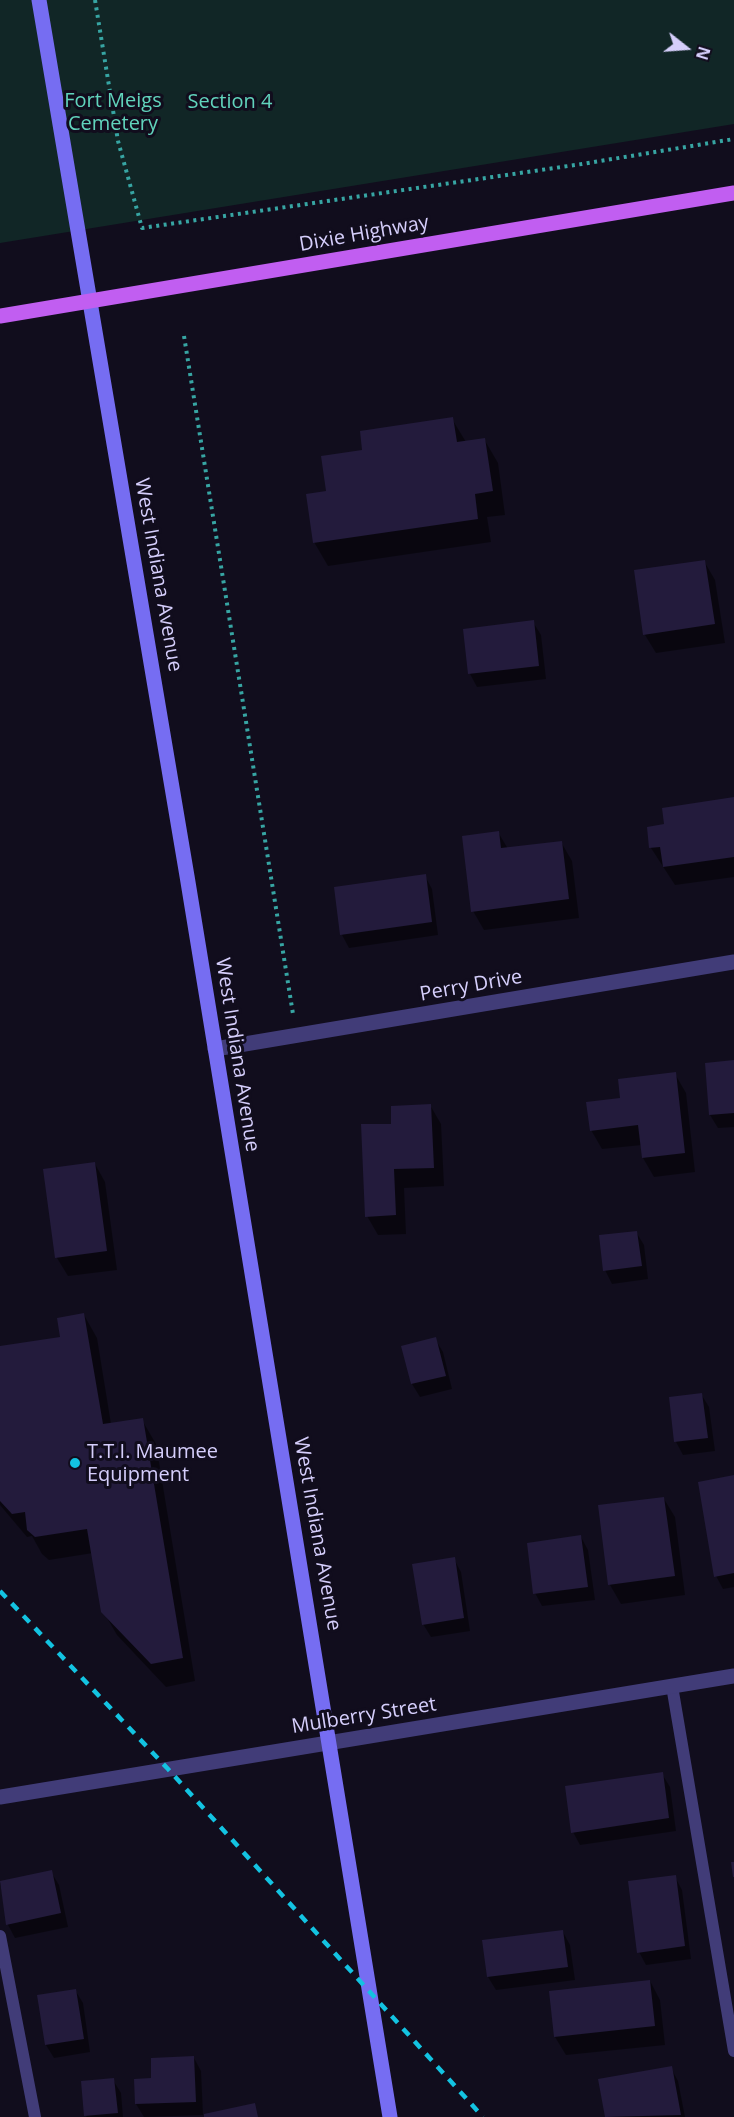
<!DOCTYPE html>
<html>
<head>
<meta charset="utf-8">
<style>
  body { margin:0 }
  #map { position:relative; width:734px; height:2117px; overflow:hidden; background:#110d1d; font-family:"Open Sans",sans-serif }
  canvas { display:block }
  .north { position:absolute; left:656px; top:18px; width:60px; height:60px; -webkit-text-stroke:4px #110d1d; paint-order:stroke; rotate:107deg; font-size:16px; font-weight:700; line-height:24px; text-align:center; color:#d5cefb }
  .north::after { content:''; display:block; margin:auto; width:21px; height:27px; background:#d5cefb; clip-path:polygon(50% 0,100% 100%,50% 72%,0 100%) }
</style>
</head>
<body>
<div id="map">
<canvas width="734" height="2117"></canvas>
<div class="north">N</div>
</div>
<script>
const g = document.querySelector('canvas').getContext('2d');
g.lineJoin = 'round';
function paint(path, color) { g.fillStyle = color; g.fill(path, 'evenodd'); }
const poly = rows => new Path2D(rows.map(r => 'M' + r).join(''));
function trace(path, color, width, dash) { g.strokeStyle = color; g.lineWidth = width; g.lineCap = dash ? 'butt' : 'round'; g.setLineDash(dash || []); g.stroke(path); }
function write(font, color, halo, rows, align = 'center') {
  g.font = font + ' "Open Sans",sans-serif'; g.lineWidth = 6; g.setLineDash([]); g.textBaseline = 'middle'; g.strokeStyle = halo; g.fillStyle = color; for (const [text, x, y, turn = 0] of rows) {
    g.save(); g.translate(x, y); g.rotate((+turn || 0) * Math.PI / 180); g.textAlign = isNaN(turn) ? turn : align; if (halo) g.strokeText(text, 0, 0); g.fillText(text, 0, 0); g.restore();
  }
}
paint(poly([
  [0,0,734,0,734,124,0,243]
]), '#112626');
paint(poly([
  [452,419,466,442,484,439,498,463,505,515,487,517,491,542,328,566,314,542,327,493,364,451],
  [704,561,715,580,725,643,656,653,645,635],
  [533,622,541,635,546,679,477,687,470,674],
  [734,799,734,877,675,885,651,848,648,828,666,826],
  [498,832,508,849,561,842,572,861,579,918,484,930,473,911],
  [425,876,432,889,438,935,349,948,342,935],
  [734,1062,734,1127,718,1128,710,1115],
  [675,1074,686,1093,695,1172,654,1177,643,1158,642,1145,602,1149,591,1130,621,1100],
  [430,1105,441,1124,444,1186,404,1188,406,1234,378,1235,367,1216,393,1125],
  [95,1164,105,1182,117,1270,68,1276,57,1258],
  [636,1232,644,1245,648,1279,612,1284,605,1270],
  [84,1315,97,1338,111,1424,142,1420,156,1444,195,1681,166,1687,117,1635,103,1611,93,1553,49,1560,42,1554,32,1536,27,1537,0,1505,0,1348,62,1339],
  [435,1339,443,1352,452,1389,420,1397,412,1384,403,1347],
  [701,1394,709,1407,715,1451,683,1455,676,1442],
  [734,1477,734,1587,723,1589,716,1576],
  [664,1499,675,1517,685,1595,621,1604,610,1585],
  [581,1537,588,1550,595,1600,542,1606,535,1593],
  [454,1559,461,1572,470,1631,431,1637,423,1624],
  [662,1774,670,1787,676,1831,580,1845,573,1832],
  [51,1872,59,1885,68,1927,15,1938,8,1925,0,1883],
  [675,1877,682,1890,691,1959,646,1965,639,1952],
  [563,1932,570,1945,575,1980,496,1990,488,1977],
  [650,1981,660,2000,665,2045,566,2055,555,2037],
  [75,1990,83,2003,90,2052,54,2058,46,2045],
  [194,2058,201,2071,203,2115,144,2117,136,2104,136,2080,153,2080],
  [671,2068,678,2081,685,2117,606,2117,600,2080],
  [113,2080,121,2093,123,2117,86,2117]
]), '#0007');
paint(poly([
  [453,417,457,442,485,438,493,491,475,494,478,519,313,543,306,494,326,491,321,456,362,450,360,431],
  [705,560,715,624,643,635,634,570],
  [534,620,539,666,468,674,463,629],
  [734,797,734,857,663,867,660,847,649,848,647,827,664,824,662,808],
  [499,831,501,848,562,841,569,899,471,912,462,836],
  [426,874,432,922,340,935,334,887],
  [734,1060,734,1113,709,1115,705,1063],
  [676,1072,685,1153,642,1158,638,1125,590,1131,586,1102,620,1098,618,1079],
  [431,1104,434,1168,394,1169,396,1215,365,1217,361,1124,391,1124,391,1106],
  [95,1162,107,1251,55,1258,43,1169],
  [637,1231,642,1266,603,1271,599,1235],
  [84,1313,103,1424,143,1418,183,1658,151,1664,101,1612,87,1529,35,1537,27,1530,25,1512,12,1514,0,1501,0,1346,60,1337,57,1318],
  [436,1337,446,1376,411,1384,401,1346],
  [702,1393,708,1438,674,1442,669,1397],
  [734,1475,734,1573,714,1577,698,1482],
  [664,1497,675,1576,608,1585,598,1505],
  [581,1535,588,1587,533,1594,527,1543],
  [455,1557,464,1618,422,1625,412,1564],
  [663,1772,669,1818,571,1833,565,1786],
  [731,1862,734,1862,734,1877,733,1877],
  [52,1870,61,1913,6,1925,0,1881],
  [676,1875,685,1946,637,1953,628,1881],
  [563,1930,568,1967,487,1977,482,1940],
  [650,1980,655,2026,554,2037,549,1991],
  [76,1989,84,2039,45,2045,37,1995],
  [194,2056,196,2102,135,2104,134,2079,151,2078,151,2058],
  [672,2066,681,2115,605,2117,598,2079],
  [114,2078,118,2113,84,2116,81,2081],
  [255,2103,258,2117,204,2117,204,2114]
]), '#231b3c');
trace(poly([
  [95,0,118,141,142,228,582,164,734,139],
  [184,336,293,1014]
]), '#37a5a3', 4, [3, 4.5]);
trace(poly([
  [672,1686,734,2051],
  [0,1936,35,2117]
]), '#413c78', 12);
trace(poly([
  [215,1049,734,962],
  [0,1797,734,1676]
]), '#413c78', 15);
trace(poly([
  [39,0,187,876,390,2117]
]), '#766df2', 15);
trace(poly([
  [0,316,734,193]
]), '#c15ef1', 15);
trace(poly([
  [0,1591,168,1769,483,2117]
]), '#13c3e1', 4.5, [9, 8]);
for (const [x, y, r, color] of [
  [75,1463,6,"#13c3e1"]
]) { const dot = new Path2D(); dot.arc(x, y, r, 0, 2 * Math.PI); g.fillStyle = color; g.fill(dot); trace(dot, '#110d1d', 2); }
write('20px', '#61d3bc', '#110d1d', [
  ["Fort Meigs",113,101],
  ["Cemetery",113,124],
  ["Section 4",230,102]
]);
write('20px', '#d5cefb', '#110d1d', [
  ["Dixie Highway",364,234,-10],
  ["West Indiana Avenue",158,575,80],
  ["Perry Drive",471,986,-10],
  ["West Indiana Avenue",237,1055,81],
  ["West Indiana Avenue",317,1534,80],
  ["Mulberry Street",364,1716,-9]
]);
write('20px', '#d5cefb', '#110d1d', [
  ["T.T.I. Maumee",87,1452],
  ["Equipment",87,1475]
], 'left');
</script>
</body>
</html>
